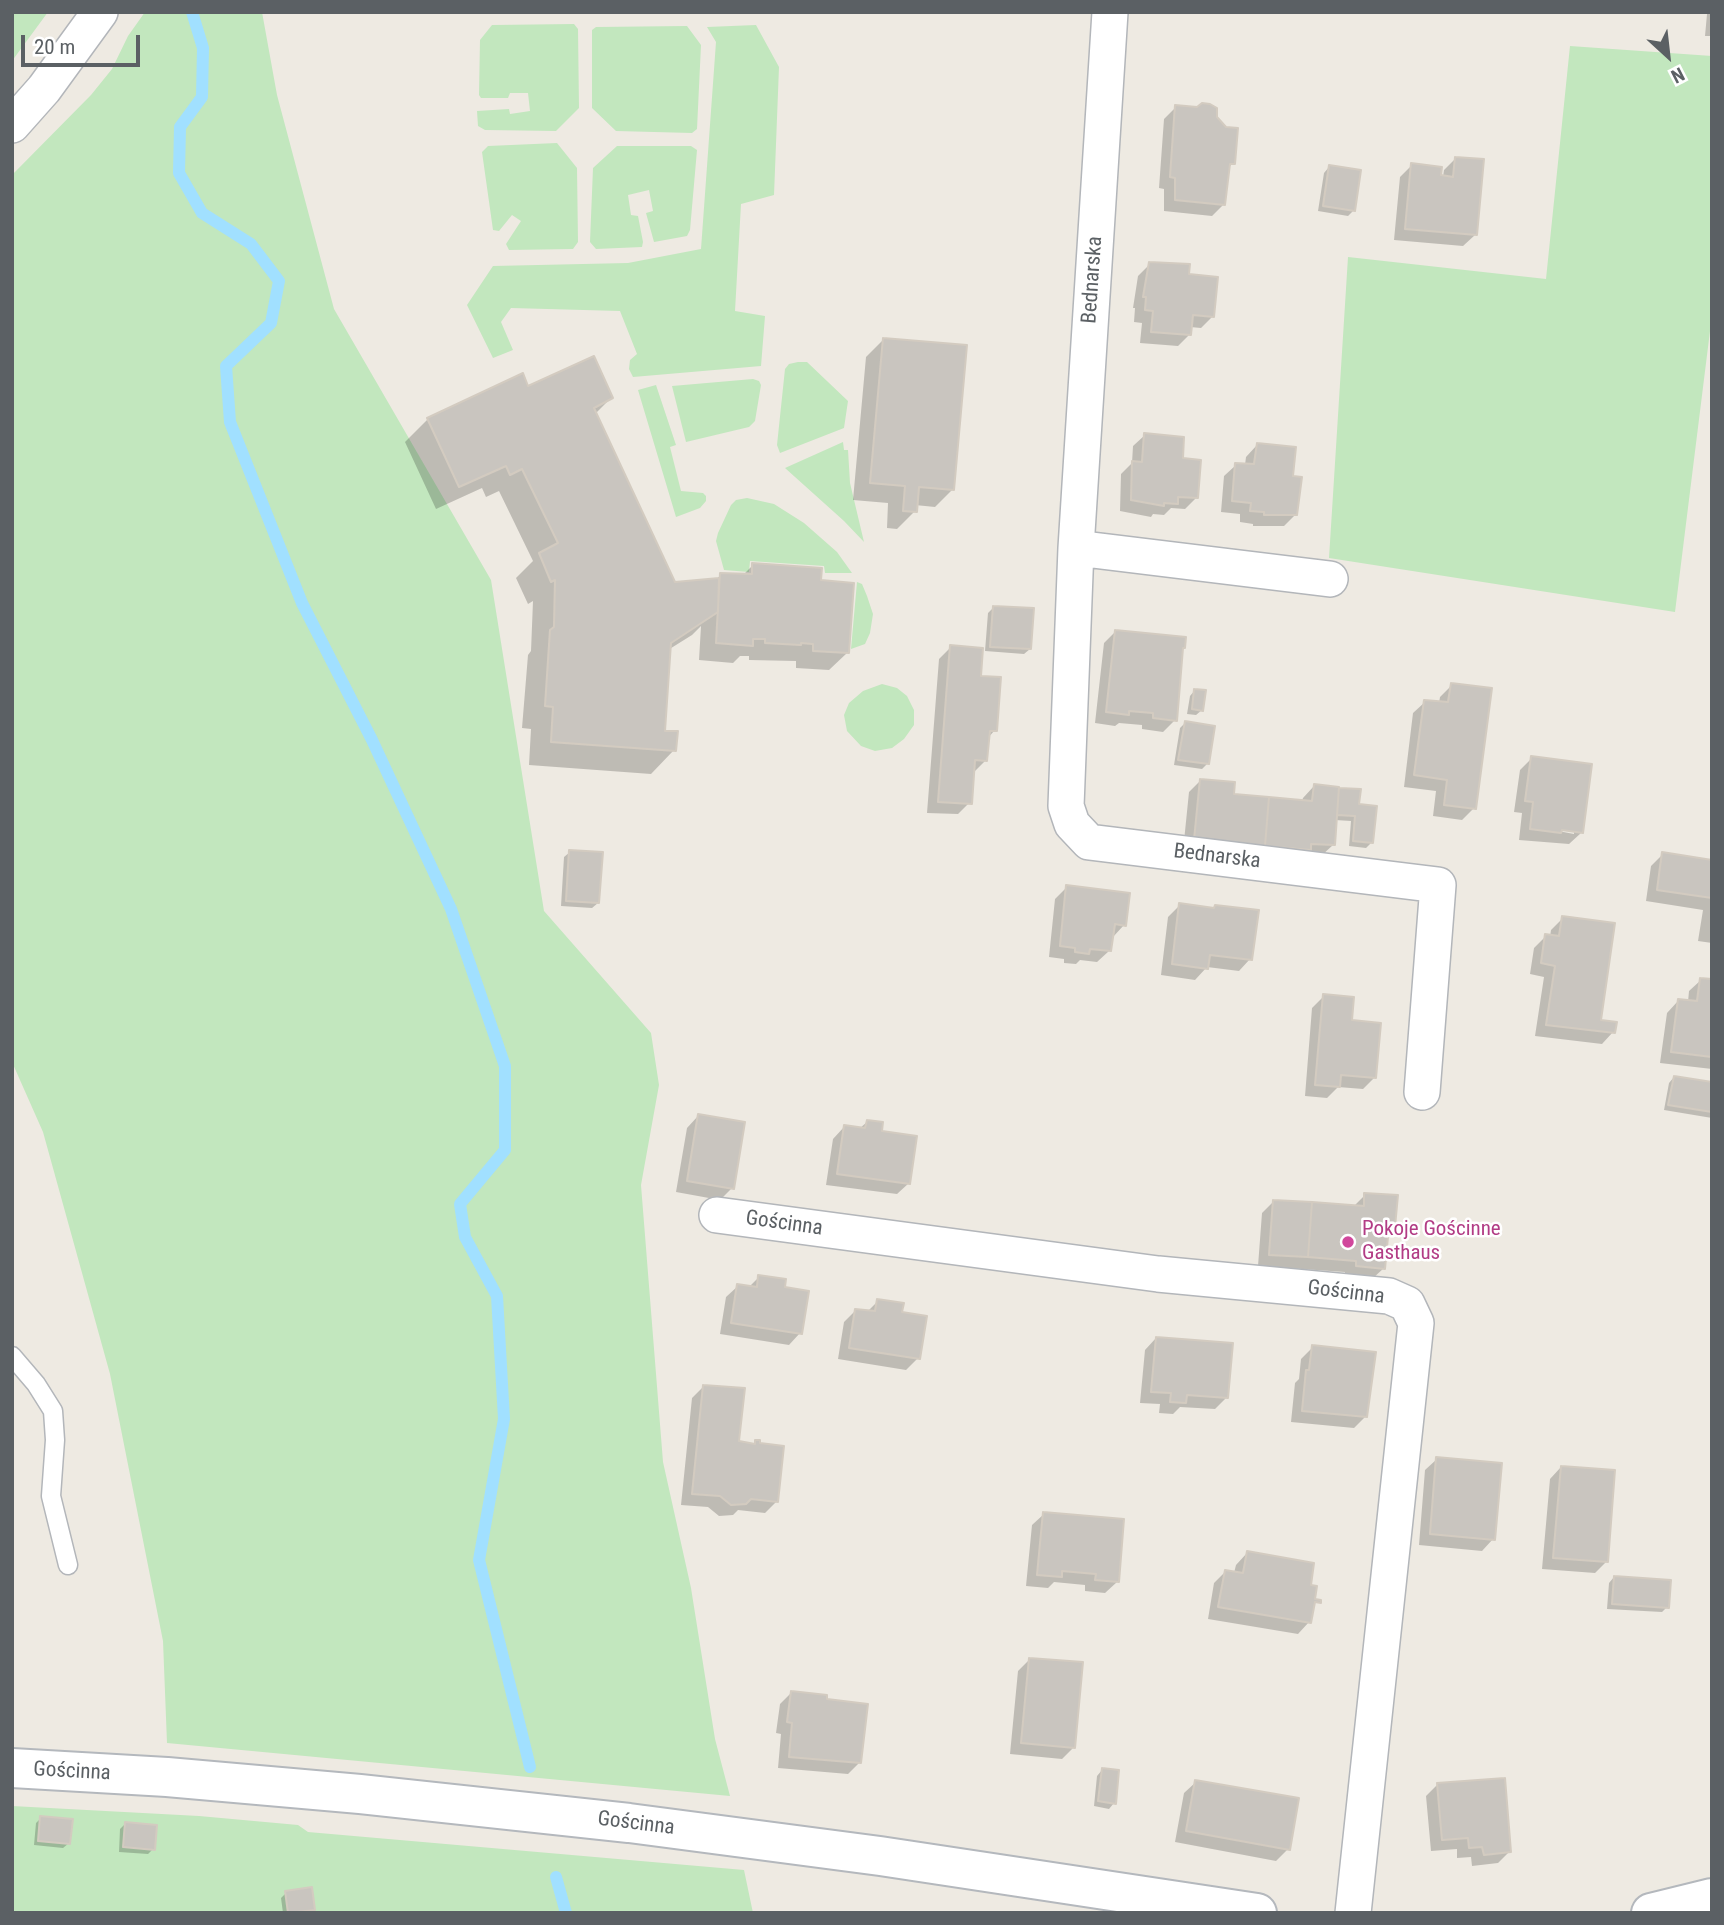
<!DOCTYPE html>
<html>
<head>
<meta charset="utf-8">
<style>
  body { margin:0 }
  #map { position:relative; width:1724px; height:1925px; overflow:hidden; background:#eeeae2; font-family:"Roboto Condensed",sans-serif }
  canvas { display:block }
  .frame { position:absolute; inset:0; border:14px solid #5b6064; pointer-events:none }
  .north { position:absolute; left:1633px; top:21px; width:70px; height:70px; -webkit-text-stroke:5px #fff; paint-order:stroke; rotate:153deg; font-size:19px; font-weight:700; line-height:28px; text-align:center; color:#5b6064 }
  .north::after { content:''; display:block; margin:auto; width:24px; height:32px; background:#5b6064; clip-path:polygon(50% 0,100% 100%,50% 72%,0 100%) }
  .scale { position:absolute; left:21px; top:35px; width:119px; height:32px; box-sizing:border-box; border:4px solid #5b6064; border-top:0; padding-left:9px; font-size:21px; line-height:24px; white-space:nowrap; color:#5b6064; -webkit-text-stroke:5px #fff; paint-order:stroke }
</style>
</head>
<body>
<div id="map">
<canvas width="1724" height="1925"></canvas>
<div class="frame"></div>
<div class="north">N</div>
<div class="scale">20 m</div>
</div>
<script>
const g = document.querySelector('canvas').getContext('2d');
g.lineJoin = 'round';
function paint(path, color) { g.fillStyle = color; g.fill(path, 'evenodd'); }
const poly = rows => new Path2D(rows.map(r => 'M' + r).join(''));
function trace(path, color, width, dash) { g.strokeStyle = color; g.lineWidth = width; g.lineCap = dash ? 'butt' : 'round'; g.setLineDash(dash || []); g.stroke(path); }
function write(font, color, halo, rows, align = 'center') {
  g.font = font + ' "Roboto Condensed",sans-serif'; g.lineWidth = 5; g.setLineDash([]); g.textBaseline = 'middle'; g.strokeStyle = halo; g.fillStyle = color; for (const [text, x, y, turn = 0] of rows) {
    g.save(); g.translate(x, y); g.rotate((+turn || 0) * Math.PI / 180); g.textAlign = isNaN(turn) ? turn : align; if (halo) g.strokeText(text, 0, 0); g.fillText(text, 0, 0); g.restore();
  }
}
paint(poly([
  [12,12,48,12,12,61],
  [145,12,262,12,277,95,334,309,491,580,544,911,651,1033,659,1085,641,1185,663,1462,691,1588,715,1739,730,1796,167,1743,163,1641,110,1374,43,1132,12,1062,12,175,91,95,112,69,128,36],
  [574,24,578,29,579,108,556,131,485,130,478,126,477,111,509,109,510,114,530,111,528,93,510,93,508,98,481,98,479,95,480,40,492,25],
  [756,25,779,67,774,195,741,204,735,311,765,316,761,366,633,377,629,369,630,360,637,354,620,311,511,308,501,322,513,350,493,358,467,305,493,266,628,263,701,249,716,42,707,27],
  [687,26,701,45,697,129,692,133,616,131,592,108,592,30,596,27],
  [1570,46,1712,56,1712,315,1675,612,1329,558,1348,257,1546,279],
  [557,143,577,168,578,242,573,249,509,250,506,244,521,221,512,215,499,231,493,230,482,152,488,146],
  [617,146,691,146,697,150,690,230,687,236,654,242,646,213,653,211,649,190,628,195,631,215,638,216,643,242,642,247,596,249,590,242,593,168],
  [798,362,807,362,848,401,844,428,780,453,777,445,785,369,789,364],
  [753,379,759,381,761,385,755,421,749,427,686,442,672,386],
  [656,385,676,445,670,447,681,491,703,493,706,496,706,501,700,508,676,517,638,390],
  [843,442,844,450,848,450,850,483,864,542,844,521,785,468],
  [747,498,774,504,804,523,837,552,852,573,825,573,824,566,750,561,749,572,724,570,716,541,718,533,731,505,736,500],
  [857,582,862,584,867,596,873,614,870,633,865,644,851,649],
  [882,684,897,688,907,696,914,710,914,725,904,739,892,748,875,751,861,746,847,731,844,715,849,703,863,691],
  [12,1806,199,1816,298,1825,308,1832,744,1870,753,1913,12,1913]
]), '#c2e7be');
paint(poly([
  [1697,12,1712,12,1712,36,1705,36,1707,14],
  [1176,107,1215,118,1233,163,1227,169,1224,204,1212,216,1164,211,1164,189,1159,188,1164,119],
  [1455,159,1475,235,1463,246,1394,240,1400,177,1412,165,1443,177,1444,170],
  [1329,167,1354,210,1348,216,1318,211,1324,173],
  [1150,264,1187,276,1213,316,1201,328,1190,327,1190,334,1178,346,1140,343,1142,323,1134,322,1135,308,1133,308,1138,276],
  [883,340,953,489,935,507,915,505,915,511,897,529,887,528,888,503,853,500,866,357],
  [527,388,611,398,595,414,674,584,715,580,721,575,742,576,753,565,819,582,847,653,829,670,796,668,796,661,749,660,749,656,740,656,733,663,699,660,701,626,692,635,668,650,663,733,674,750,651,774,529,765,531,729,522,728,528,655,531,651,533,601,528,604,516,578,533,561,499,491,486,497,482,488,436,509,405,442,428,419],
  [1145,435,1181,460,1196,498,1185,509,1171,508,1164,515,1153,514,1151,517,1120,511,1121,474,1132,463,1133,446],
  [1257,445,1291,477,1296,514,1284,526,1253,526,1253,524,1240,522,1240,514,1221,512,1224,476,1236,465,1245,465,1246,457],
  [993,608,1030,649,1024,654,985,651,988,613],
  [1116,631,1181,650,1175,720,1163,732,1142,729,1142,725,1119,723,1115,726,1095,723,1104,643],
  [951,647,979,677,995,730,987,739,986,760,974,772,970,802,958,814,927,813,939,659],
  [1452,685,1474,808,1462,820,1433,816,1436,791,1404,787,1413,713,1425,702,1439,703,1440,697],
  [1195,690,1202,710,1196,715,1187,714,1190,696],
  [1185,723,1207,764,1202,769,1174,765,1180,728],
  [1532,758,1581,833,1569,844,1519,840,1522,813,1514,812,1520,770],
  [1553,827,1574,830,1574,834,1553,830],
  [1201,780,1232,796,1302,801,1303,798,1314,786,1359,791,1357,806,1372,842,1366,848,1349,846,1351,821,1335,820,1333,845,1321,856,1183,851,1189,792],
  [570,852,598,903,592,908,561,906,564,857],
  [1663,854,1712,861,1712,943,1698,941,1703,910,1646,901,1651,866],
  [1067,887,1124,925,1113,937,1109,951,1097,962,1080,960,1076,964,1064,963,1064,959,1049,957,1055,899],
  [1180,905,1212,909,1215,906,1250,959,1239,971,1207,967,1195,980,1161,975,1168,917],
  [1563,918,1599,1022,1613,1032,1602,1044,1535,1036,1544,977,1530,974,1534,948,1546,936,1550,937,1551,930],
  [1701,980,1712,981,1712,1069,1660,1063,1667,1013,1678,1001,1688,1002,1689,991],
  [1324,996,1351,1022,1375,1077,1363,1089,1338,1087,1327,1098,1305,1096,1312,1008],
  [1674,1077,1712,1084,1712,1118,1664,1110,1669,1083],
  [698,1116,732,1188,720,1200,676,1192,687,1128],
  [867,1122,880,1132,909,1183,897,1194,826,1185,833,1139,844,1127,859,1129],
  [1365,1195,1393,1226,1386,1233,1384,1268,1372,1279,1345,1277,1345,1272,1258,1266,1262,1213,1274,1201,1353,1207],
  [759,1277,800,1333,789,1345,720,1334,726,1297,738,1286,749,1287],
  [878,1301,918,1358,906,1370,838,1359,844,1322,856,1310,867,1312],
  [1156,1338,1226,1398,1215,1409,1180,1407,1173,1414,1159,1413,1160,1404,1140,1403,1145,1350],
  [1313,1347,1366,1416,1354,1428,1291,1422,1295,1383,1299,1379,1301,1359],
  [704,1386,737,1443,753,1445,756,1442,777,1501,765,1513,738,1510,733,1515,719,1516,708,1507,681,1505,692,1398],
  [1437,1459,1493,1539,1482,1551,1419,1545,1425,1470],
  [1561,1467,1606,1562,1595,1573,1542,1569,1550,1479],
  [1044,1514,1117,1582,1105,1593,1085,1591,1085,1585,1054,1582,1048,1588,1026,1586,1032,1525],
  [1247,1553,1309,1622,1298,1634,1208,1619,1214,1583,1225,1572,1234,1573,1236,1565],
  [1614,1577,1667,1607,1662,1612,1607,1609,1609,1583],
  [1029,1660,1073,1748,1062,1759,1010,1754,1018,1671],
  [791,1693,860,1762,848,1774,778,1768,781,1734,776,1733,780,1704],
  [1102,1770,1114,1803,1109,1809,1094,1806,1097,1776],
  [1196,1782,1288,1849,1276,1861,1175,1842,1184,1793],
  [1438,1784,1510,1851,1498,1863,1472,1866,1471,1857,1457,1858,1457,1849,1431,1851,1426,1796],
  [41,1818,69,1843,63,1848,34,1845,36,1823],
  [126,1823,153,1849,148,1854,119,1852,120,1829],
  [286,1893,313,1910,310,1913,283,1913,281,1898]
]), '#0003');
trace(poly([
  [192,12,203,48,202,97,180,127,179,173,202,213,251,244,279,281,271,323,226,366,230,422,302,603,372,740,451,909,505,1066,505,1150,460,1204,465,1237,497,1296,504,1419,479,1560,530,1767],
  [556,1877,566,1913]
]), '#a1e0ff', 12);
const building = poly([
  [1202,103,1210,104,1217,108,1217,117,1226,127,1238,128,1235,164,1230,164,1225,205,1175,200,1175,178,1170,177,1175,105,1197,107,1202,103],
  [1455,157,1484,159,1477,235,1405,229,1411,163,1442,167,1441,175,1453,177,1455,157],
  [1329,165,1361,170,1355,211,1323,206,1329,165],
  [1149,262,1190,264,1189,274,1218,277,1214,317,1193,315,1191,335,1151,332,1153,311,1145,310,1146,297,1143,297,1149,262],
  [883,338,967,345,954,490,919,487,917,512,903,511,905,486,870,483,883,338],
  [594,356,613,398,594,408,675,582,719,578,718,612,671,643,665,731,678,731,676,751,551,742,553,707,545,706,550,630,554,627,555,580,551,582,539,553,558,543,522,469,510,475,506,466,459,487,427,418,523,373,528,386,594,356],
  [1144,433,1184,437,1183,458,1201,460,1198,498,1178,497,1178,504,1164,503,1164,506,1131,500,1132,461,1142,462,1144,433],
  [1257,443,1296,447,1293,476,1302,477,1297,515,1264,515,1264,512,1250,511,1251,503,1232,501,1235,463,1254,464,1257,443],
  [752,563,822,568,821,580,854,583,849,653,813,651,813,644,801,643,801,645,765,643,765,639,753,639,753,646,716,643,720,573,752,574,752,563],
  [993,606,1034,608,1031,649,990,647,993,606],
  [1115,630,1186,637,1185,648,1183,648,1177,721,1153,718,1153,713,1129,711,1129,715,1106,712,1115,630],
  [950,645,983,648,981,676,1001,677,997,731,990,731,987,761,975,760,972,804,938,802,950,645],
  [1451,683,1492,688,1476,809,1444,805,1447,780,1414,775,1424,700,1448,702,1451,683],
  [1194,689,1206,690,1203,711,1192,709,1194,689],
  [1185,721,1215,726,1209,764,1178,760,1185,721],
  [1531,756,1592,764,1583,833,1562,830,1561,833,1530,829,1533,802,1525,801,1531,756],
  [1200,779,1235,782,1234,794,1269,797,1265,846,1194,840,1200,779],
  [1314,784,1339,787,1335,845,1311,844,1311,850,1265,846,1269,797,1312,801,1314,784],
  [1339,788,1361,789,1359,804,1377,806,1373,843,1353,841,1355,816,1337,815,1339,788],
  [569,850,603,852,599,903,566,901,569,850],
  [1662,852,1712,860,1712,898,1657,890,1662,852],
  [1066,885,1130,893,1126,926,1115,924,1111,951,1090,949,1089,954,1075,952,1075,948,1060,946,1066,885],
  [1179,903,1214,908,1215,905,1259,910,1252,960,1210,955,1208,969,1172,964,1179,903],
  [1562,916,1615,923,1601,1020,1617,1022,1615,1033,1546,1025,1555,966,1541,963,1545,934,1559,936,1562,916],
  [1700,978,1712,979,1712,1057,1671,1052,1678,999,1697,1001,1700,978],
  [1323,994,1354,997,1352,1020,1381,1023,1376,1078,1341,1075,1340,1087,1315,1085,1323,994],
  [1674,1076,1712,1082,1712,1112,1668,1105,1674,1076],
  [698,1114,745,1122,734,1189,687,1181,698,1114],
  [867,1120,883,1122,882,1131,917,1136,910,1184,837,1174,844,1125,865,1128,867,1120],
  [1364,1193,1398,1195,1395,1227,1389,1226,1385,1269,1356,1266,1356,1261,1308,1257,1312,1202,1364,1206,1364,1193],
  [1273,1200,1312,1202,1308,1257,1269,1255,1273,1200],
  [758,1275,786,1279,785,1287,809,1291,802,1334,731,1323,737,1284,757,1287,758,1275],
  [877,1299,904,1303,902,1312,927,1316,920,1359,849,1348,855,1309,875,1311,877,1299],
  [1156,1337,1233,1343,1228,1398,1187,1395,1186,1403,1170,1402,1171,1393,1151,1392,1156,1337],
  [1312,1345,1376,1352,1367,1417,1302,1411,1306,1370,1309,1370,1312,1345],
  [703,1385,745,1388,739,1441,755,1444,755,1440,760,1440,760,1443,784,1446,778,1502,751,1499,746,1504,731,1505,720,1496,692,1494,703,1385],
  [1436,1457,1502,1463,1495,1540,1430,1534,1436,1457],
  [1561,1466,1615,1470,1608,1562,1553,1558,1561,1466],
  [1043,1512,1124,1519,1119,1582,1095,1580,1096,1574,1062,1571,1062,1577,1037,1575,1043,1512],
  [1247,1551,1314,1563,1311,1585,1317,1586,1315,1599,1321,1600,1321,1603,1315,1602,1311,1623,1218,1607,1225,1570,1243,1573,1247,1551],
  [1614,1576,1671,1580,1669,1608,1612,1604,1614,1576],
  [1029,1658,1083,1662,1075,1748,1021,1743,1029,1658],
  [791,1691,827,1695,827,1699,868,1704,861,1763,789,1757,792,1723,787,1722,791,1691],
  [1102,1768,1119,1770,1116,1804,1098,1801,1102,1768],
  [1505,1778,1511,1852,1484,1855,1482,1847,1469,1848,1468,1838,1442,1840,1437,1783,1505,1778],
  [1195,1780,1299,1798,1290,1850,1186,1831,1195,1780],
  [40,1816,73,1819,70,1844,38,1841,40,1816],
  [125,1822,157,1825,155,1850,123,1847,125,1822],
  [312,1887,315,1910,288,1913,285,1891,312,1887]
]);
paint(building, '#c9c5bf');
trace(building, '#d3cbc0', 2);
const lane = poly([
  [12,1356,36,1384,53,1411,55,1440,51,1496,68,1565]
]);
const street = poly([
  [1110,12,1076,548,1330,579],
  [12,125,44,89,100,12],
  [1076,548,1066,806,1072,824,1089,842,1438,885,1422,1092],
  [717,1215,1158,1274,1389,1296,1407,1304,1416,1323,1353,1913]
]);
const secondary = poly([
  [12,1768,167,1777,360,1794,629,1823,880,1856,1257,1913],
  [1651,1913,1712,1898]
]);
trace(lane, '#b3b6ba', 21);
trace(street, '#b3b6ba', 38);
trace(secondary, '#b4b8bd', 42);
trace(lane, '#fff', 18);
trace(street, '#fff', 35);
trace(secondary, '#fff', 38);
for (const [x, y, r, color] of [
  [1348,1242,7,"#d1479c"]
]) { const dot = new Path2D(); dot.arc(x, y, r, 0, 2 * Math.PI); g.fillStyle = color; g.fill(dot); trace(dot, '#fff', 2.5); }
write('21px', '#5b6064', '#fff', [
  ["Bednarska",1093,280,-86],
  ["Bednarska",1217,857,7],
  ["Gościnna",784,1224,8],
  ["Gościnna",1346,1293,7],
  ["Gościnna",72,1772,3],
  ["Gościnna",636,1824,7]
]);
write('21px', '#b23c85', '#fff', [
  ["Pokoje Gościnne",1362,1230],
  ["Gasthaus",1362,1254]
], 'left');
</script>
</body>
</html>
